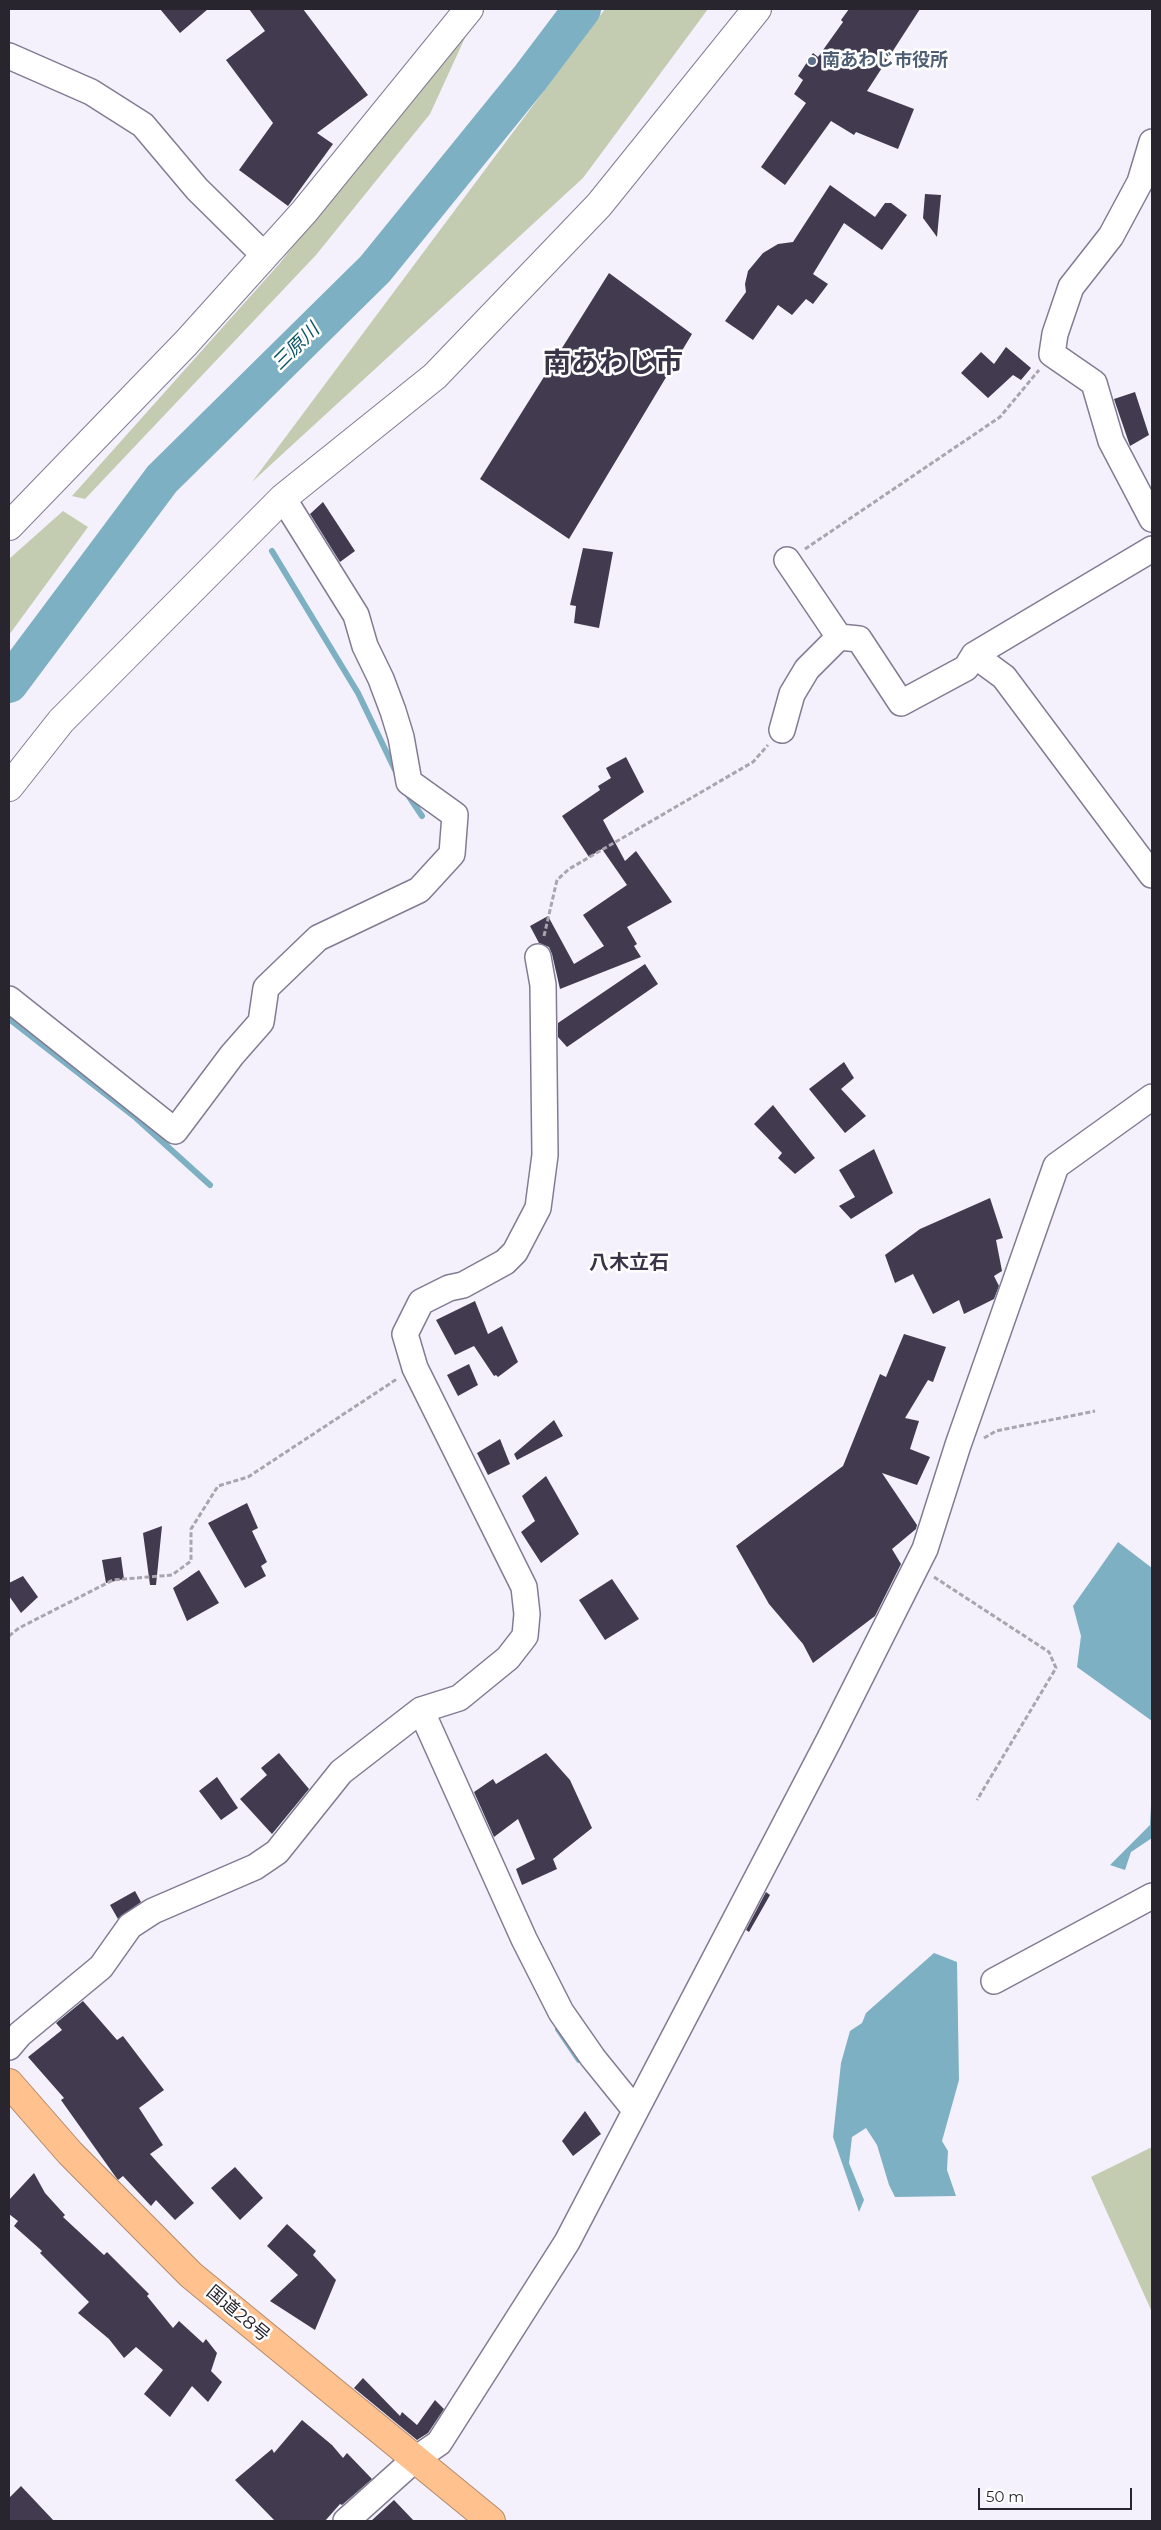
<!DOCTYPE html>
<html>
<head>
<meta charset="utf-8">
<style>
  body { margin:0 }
  #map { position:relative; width:1161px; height:2530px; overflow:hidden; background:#f4f1fc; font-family:Montserrat,sans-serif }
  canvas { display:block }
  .frame { position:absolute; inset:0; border:10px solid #28252f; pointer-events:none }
  .scale { position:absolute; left:978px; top:2488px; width:154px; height:22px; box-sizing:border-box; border:2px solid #28252f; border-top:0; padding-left:6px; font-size:15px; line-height:18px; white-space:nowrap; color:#28252f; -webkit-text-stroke:4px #fff; paint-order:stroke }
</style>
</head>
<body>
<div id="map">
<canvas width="1161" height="2530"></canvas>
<div class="frame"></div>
<div class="scale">50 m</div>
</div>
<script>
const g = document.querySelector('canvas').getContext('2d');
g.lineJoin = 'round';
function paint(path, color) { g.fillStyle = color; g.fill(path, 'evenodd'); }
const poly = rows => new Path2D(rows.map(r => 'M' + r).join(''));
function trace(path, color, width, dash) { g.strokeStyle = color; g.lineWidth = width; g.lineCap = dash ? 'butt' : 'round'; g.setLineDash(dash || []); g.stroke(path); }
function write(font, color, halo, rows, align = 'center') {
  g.font = font + ' Montserrat,"Noto Sans JP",sans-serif'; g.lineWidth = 5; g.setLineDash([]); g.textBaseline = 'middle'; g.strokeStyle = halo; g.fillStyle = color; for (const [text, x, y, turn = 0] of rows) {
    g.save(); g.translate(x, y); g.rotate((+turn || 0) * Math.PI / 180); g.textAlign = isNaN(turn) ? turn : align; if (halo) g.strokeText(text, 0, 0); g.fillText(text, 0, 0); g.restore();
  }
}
paint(poly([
  [605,9,708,9,583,178,252,482],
  [469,29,430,114,316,255,85,499,72,496,280,263,407,100],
  [63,511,88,527,9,635,9,559],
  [1152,2147,1152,2312,1091,2177]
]), '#c3ccb1');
paint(poly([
  [1118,1542,1152,1568,1152,1721,1077,1667,1081,1636,1073,1606],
  [1152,1785,1152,1838,1131,1852,1125,1870,1110,1865,1150,1825],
  [934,1953,957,1962,959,2080,942,2141,948,2151,947,2170,956,2196,895,2197,889,2185,877,2145,866,2128,852,2137,849,2163,864,2200,859,2212,833,2137,841,2063,850,2031,862,2023,866,2013]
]), '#7db0c2');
trace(poly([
  [272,551,358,693,397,774],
  [406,792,422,816],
  [9,1019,136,1118,210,1185],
  [558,2029,579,2060]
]), '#7db0c2', 6);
trace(poly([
  [9,684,162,479,375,269,530,78,582,9]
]), '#7db0c2', 38);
paint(poly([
  [160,9,208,9,180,33],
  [249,9,303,9,368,95,317,133,333,144,288,206,239,170,273,123,226,60,265,31],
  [849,9,920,9,867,91,914,109,898,149,856,132,854,135,831,121,785,185,761,167,806,103,794,94,803,80,798,76,813,53,818,57,843,22,841,20],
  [830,185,875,217,885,203,891,203,907,215,882,250,844,223,813,274,828,284,813,304,806,299,792,315,778,305,753,340,725,321,746,292,745,284,748,271,763,253,778,244,793,242],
  [925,194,941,195,937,237,923,218],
  [609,273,692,334,569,539,480,479],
  [1006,347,1031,368,1021,380,1013,375,988,398,961,373,981,352,994,364],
  [1135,392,1149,435,1130,446,1114,399],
  [323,502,355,551,340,562,310,514],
  [583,548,613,552,599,628,574,623,576,606,570,605],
  [626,757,644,792,603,820,625,861,636,851,672,902,627,927,637,944,634,946,641,957,560,989,552,954,549,947,539,943,530,926,548,916,574,964,604,946,583,915,627,885,602,849,589,857,562,816,600,790,598,786,611,778,606,768],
  [645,964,658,984,567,1047,558,1037,558,1023],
  [844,1062,854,1078,841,1089,866,1116,845,1133,809,1089],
  [773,1105,815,1158,795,1174,778,1158,782,1153,754,1124],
  [874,1149,893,1193,851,1219,839,1206,855,1197,839,1170],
  [990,1198,1003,1238,996,1240,1002,1271,994,1276,999,1286,994,1299,964,1314,959,1300,933,1314,913,1274,895,1283,885,1255,920,1229],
  [475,1301,488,1334,502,1326,518,1362,498,1377,496,1375,494,1376,474,1346,455,1355,436,1320],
  [904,1334,946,1347,933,1382,928,1380,905,1418,919,1421,910,1449,930,1457,917,1485,882,1473,917,1525,916,1529,892,1549,901,1564,875,1616,813,1663,803,1644,769,1604,736,1546,843,1466,880,1374,886,1377],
  [469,1364,478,1385,458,1396,447,1375],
  [554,1420,563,1436,517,1460,514,1454],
  [500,1439,510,1464,488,1475,477,1453],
  [546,1476,579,1534,541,1563,521,1532,535,1521,522,1496],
  [247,1503,258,1528,252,1531,267,1562,261,1566,266,1576,245,1588,208,1523],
  [162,1526,156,1585,150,1585,143,1533],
  [121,1557,124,1579,106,1583,102,1560],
  [199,1570,219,1603,187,1621,173,1588],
  [23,1576,38,1597,21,1613,9,1596,9,1583],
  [612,1579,639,1619,605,1640,579,1600],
  [279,1753,309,1789,272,1834,240,1799,267,1775,261,1768],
  [546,1753,570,1780,592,1828,553,1859,557,1869,522,1885,516,1869,535,1859,518,1819,494,1837,474,1792,493,1779,496,1784],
  [217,1777,238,1808,221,1820,199,1791],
  [135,1891,141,1902,118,1919,110,1905],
  [766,1892,770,1895,749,1932,746,1930],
  [83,2001,117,2040,123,2036,164,2090,139,2108,163,2145,150,2154,194,2203,175,2220,156,2200,151,2206,123,2176,118,2180,115,2176,61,2100,64,2098,28,2057,62,2030,56,2023],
  [585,2111,601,2134,573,2156,562,2141],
  [235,2167,263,2198,240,2220,211,2188],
  [34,2173,45,2193,65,2215,63,2217,104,2255,107,2252,149,2294,147,2296,173,2328,179,2321,203,2343,206,2339,217,2353,211,2371,222,2382,208,2402,192,2386,170,2417,144,2394,163,2370,136,2347,124,2358,109,2339,78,2313,89,2302,40,2253,42,2251,14,2226,18,2221,9,2214,9,2200],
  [287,2224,316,2251,313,2255,336,2280,315,2330,270,2301,298,2275,267,2246],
  [363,2378,400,2416,402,2412,417,2425,435,2400,444,2409,428,2433,417,2440,354,2388],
  [302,2420,332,2445,343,2458,347,2453,372,2479,342,2505,340,2504,325,2521,275,2521,235,2480,272,2449,274,2453],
  [21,2486,54,2521,9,2521,9,2498],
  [394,2500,414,2521,371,2521]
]), '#423b50');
const street = poly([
  [9,56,91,92,143,125,197,189,265,256],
  [1152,142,1140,182,1111,236,1071,287,1055,334,1052,354,1094,383,1111,441,1152,519],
  [787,560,839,637,859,639,901,703,966,668,974,655,1004,677,1152,875],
  [974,655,1152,549],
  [782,730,792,694,807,669,839,637],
  [9,999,175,1131,232,1055,261,1022,266,988,318,938,419,890,452,854,455,815,409,782,401,737,393,711,381,679,365,646,356,615,283,498],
  [421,1710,524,1939,561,2012,593,2058,635,2110],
  [994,1981,1152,1896],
  [9,2047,20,2034,101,1967,130,1926,153,1911,255,1867,277,1852,341,1772,421,1710,459,1698,508,1658,525,1636,527,1614,524,1587,415,1368,405,1334,421,1302,449,1288,463,1285,505,1262,515,1252,538,1208,545,1155,543,985,538,957],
  [346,2521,414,2460,439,2443,567,2242,829,1740,925,1549,958,1445,1056,1166,1152,1097]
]);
const secondary = poly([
  [9,526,186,343,304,212,469,9],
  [9,787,61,721,283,498,435,376,599,205,757,9]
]);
const highway = poly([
  [9,2083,70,2153,191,2275,491,2521]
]);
trace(street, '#827b93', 28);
trace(secondary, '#827b93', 30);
trace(highway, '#b48a6c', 30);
trace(poly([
  [805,549,1000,417,1039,370],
  [544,936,557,880,569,869,753,762,768,745],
  [984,1438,996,1431,1095,1411],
  [934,1577,1049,1652,1056,1668,977,1800],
  [9,1636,19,1628,113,1580,172,1575,191,1561,191,1529,218,1486,248,1477,397,1379]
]), '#a8a5af', 3, [5, 2.5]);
trace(street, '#fff', 25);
trace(secondary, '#fff', 28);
trace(highway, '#ffc18d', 28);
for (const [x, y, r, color] of [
  [812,61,5,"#5c6f8a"]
]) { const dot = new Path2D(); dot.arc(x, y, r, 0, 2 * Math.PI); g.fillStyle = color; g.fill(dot); trace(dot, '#fff', 2); }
write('bold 18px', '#4e5e75', '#fff', [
  ["南あわじ市役所",822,61]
], 'left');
write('18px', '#28252f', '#fff', [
  ["国道28号",238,2314,40]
]);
write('italic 19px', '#0d5468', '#fff', [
  ["三原川",296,347,-45]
]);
write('bold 20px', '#3a3449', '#fff', [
  ["八木立石",629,1263]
]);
write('bold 28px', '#3a3449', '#fff', [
  ["南あわじ市",613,364]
]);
</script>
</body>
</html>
